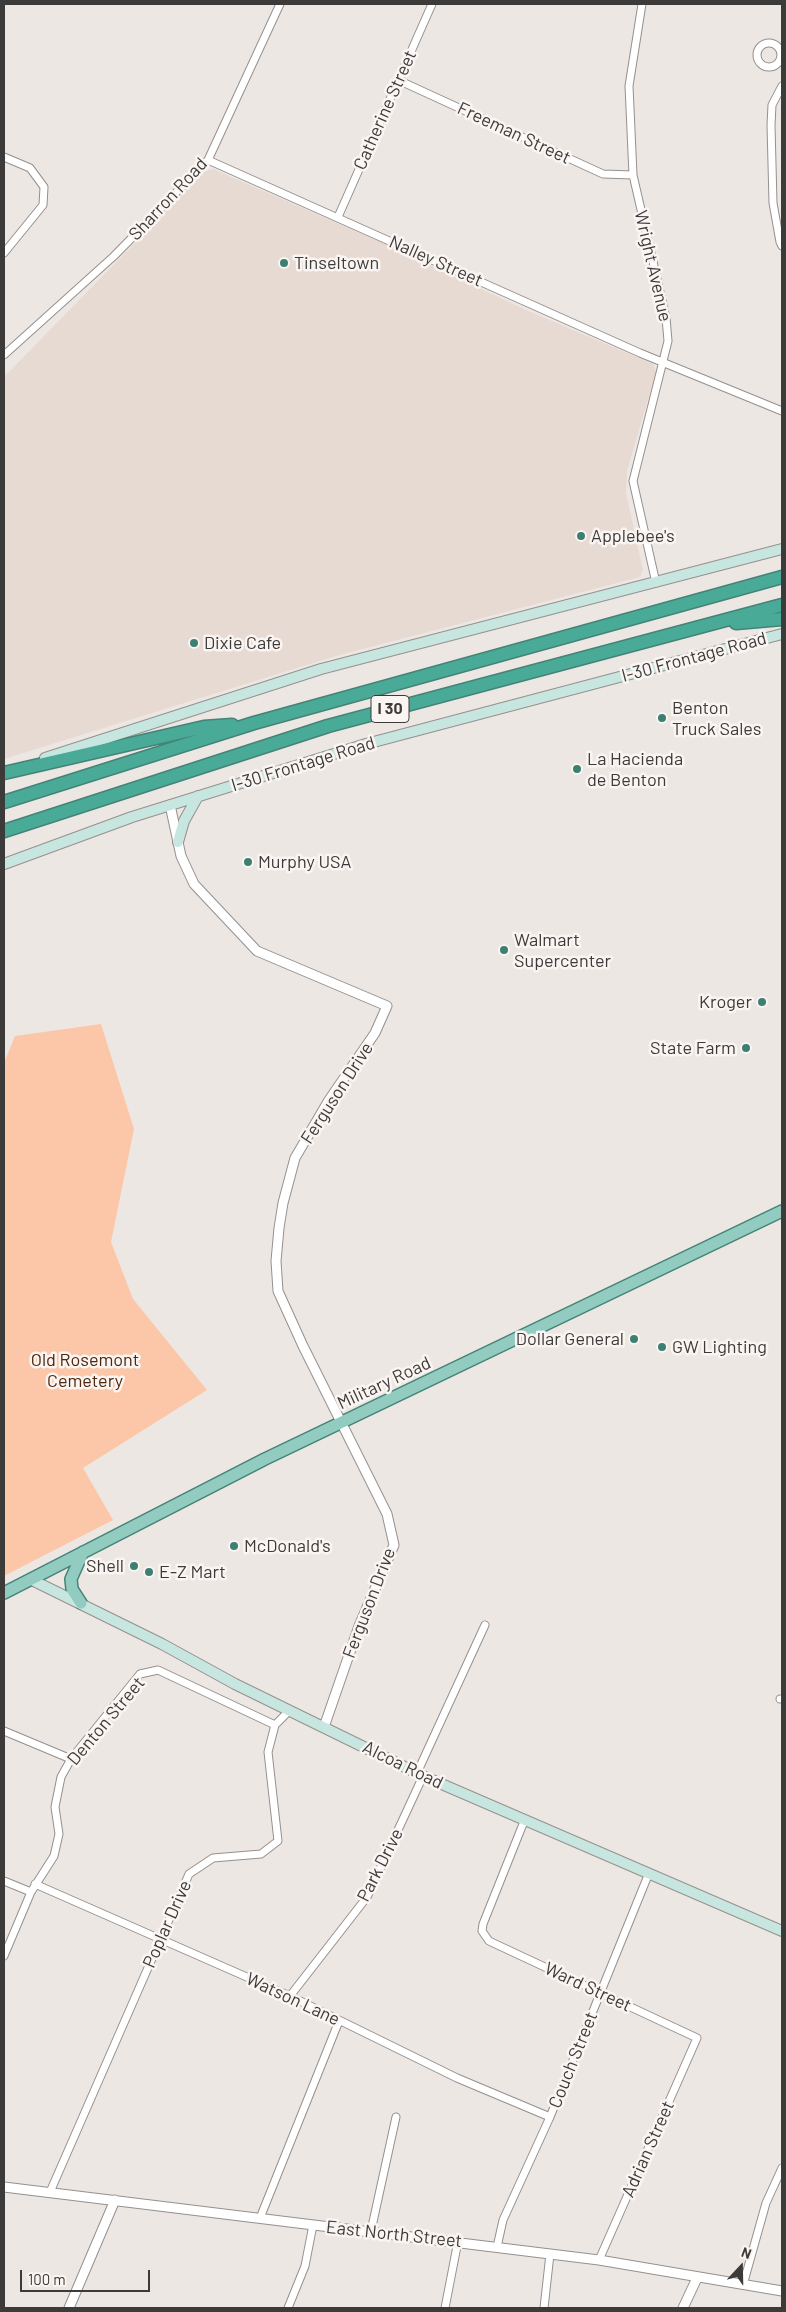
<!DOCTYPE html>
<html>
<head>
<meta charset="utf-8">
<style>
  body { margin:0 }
  #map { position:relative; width:786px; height:2312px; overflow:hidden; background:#ede7e4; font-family:Barlow,sans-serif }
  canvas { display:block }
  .frame { position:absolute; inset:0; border:5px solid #3d3b39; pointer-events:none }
  .north { position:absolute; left:716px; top:2242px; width:50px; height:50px; -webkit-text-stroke:4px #faf5f2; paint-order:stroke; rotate:21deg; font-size:14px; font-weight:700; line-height:20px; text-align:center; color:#3d3b39 }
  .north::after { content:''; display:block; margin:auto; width:18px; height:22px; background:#3d3b39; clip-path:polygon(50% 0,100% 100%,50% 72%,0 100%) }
  .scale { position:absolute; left:20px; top:2270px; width:130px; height:22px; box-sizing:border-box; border:2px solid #3d3b39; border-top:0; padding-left:6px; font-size:15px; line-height:18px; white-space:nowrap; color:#3d3b39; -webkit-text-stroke:4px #faf5f2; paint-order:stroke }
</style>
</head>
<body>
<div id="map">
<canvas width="786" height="2312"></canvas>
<div class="frame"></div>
<div class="north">N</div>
<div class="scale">100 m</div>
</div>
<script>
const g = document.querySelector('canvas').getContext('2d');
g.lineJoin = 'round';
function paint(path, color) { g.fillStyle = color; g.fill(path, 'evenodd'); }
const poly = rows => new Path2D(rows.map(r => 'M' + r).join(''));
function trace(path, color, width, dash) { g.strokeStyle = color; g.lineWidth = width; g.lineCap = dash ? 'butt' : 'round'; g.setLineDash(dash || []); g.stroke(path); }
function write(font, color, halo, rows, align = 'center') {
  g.font = font + ' Barlow,sans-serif'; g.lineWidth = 5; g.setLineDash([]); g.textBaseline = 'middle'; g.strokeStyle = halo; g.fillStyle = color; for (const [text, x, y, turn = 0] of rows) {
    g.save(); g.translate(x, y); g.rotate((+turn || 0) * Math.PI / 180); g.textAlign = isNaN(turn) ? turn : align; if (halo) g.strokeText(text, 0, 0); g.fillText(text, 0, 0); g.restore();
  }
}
paint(poly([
  [213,169,401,251,526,310,653,364,656,372,627,471,626,493,643,570,640,577,336,656,4,759,4,377,205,171]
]), '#e7dad3');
paint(poly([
  [101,1024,134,1129,111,1242,133,1299,207,1390,83,1468,113,1520,4,1576,4,1063,15,1036]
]), '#fbc7a8');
const minor = poly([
  [642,4,629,86,633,175,666,318,668,341,633,481,656,583],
  '757 55a12 12 0 1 1 24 0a12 12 0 1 1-24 0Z',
  [398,80,603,174,633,175],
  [782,86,772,105,771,125,773,203,780,242,782,246],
  [4,157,30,168,44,187,43,205,4,253],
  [208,160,640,353,782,411],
  [338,217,432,4],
  [4,355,114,256,208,160,280,4],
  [780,1699,782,1699],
  [4,1731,71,1759],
  [417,1773,485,1625],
  [525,1819,483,1924,482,1931,489,1941,697,2038,599,2260],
  [4,1881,31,1892],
  [35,1884,290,1996,457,2078,550,2117],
  [4,1956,31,1892,54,1856,59,1834,55,1807,61,1777,71,1759,140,1674,158,1670,275,1725],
  [290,1996,367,1897,423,1776],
  [50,2192,189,1874,213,1858,261,1854,278,1841,268,1752,275,1725,290,1710],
  [260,2218,339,2021],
  [371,2231,396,2117],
  [497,2247,503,2220,550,2117,649,1873],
  [743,2285,766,2203,782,2168],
  [288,2308,305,2266,313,2225],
  [445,2308,458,2241],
  [544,2308,550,2254]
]);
const tertiary = poly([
  [170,805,181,856,194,884,257,951,387,1006,375,1033,329,1100,295,1158,283,1203,279,1228,276,1261,278,1291,303,1346,387,1514,394,1545,359,1626,324,1727],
  [4,2187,599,2260,782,2291],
  [69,2308,115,2200],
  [683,2308,697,2278]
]);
const secondary = poly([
  [45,758,321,669,782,549],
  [178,842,184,821,198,796],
  [4,864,132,817,366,744,782,634],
  [32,1580,162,1644,235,1684,423,1776,782,1931]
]);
const primary = poly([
  [4,1593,265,1459,782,1211],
  [81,1603,72,1589,71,1579,83,1552]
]);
const motorway = poly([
  [736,623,782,619],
  [4,773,204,727,232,725],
  [4,802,254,723,782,577],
  [4,831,328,726,782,605]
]);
trace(minor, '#95908e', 9);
trace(tertiary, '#95908e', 11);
trace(secondary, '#95908e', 12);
trace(primary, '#458376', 14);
trace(motorway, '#458376', 15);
trace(minor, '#fff', 7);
trace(tertiary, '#fff', 9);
trace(secondary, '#c8e6e0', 10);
trace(primary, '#92ccc1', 11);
trace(motorway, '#49aa97', 12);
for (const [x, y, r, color] of [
  [284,263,5,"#3d8072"],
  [581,536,5,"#3d8072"],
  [194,643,5,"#3d8072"],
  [662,718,5,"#3d8072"],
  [577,769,5,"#3d8072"],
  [248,862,5,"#3d8072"],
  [504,950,5,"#3d8072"],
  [762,1002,5,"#3d8072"],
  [746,1048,5,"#3d8072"],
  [634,1339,5,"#3d8072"],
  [662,1347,5,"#3d8072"],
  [234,1546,5,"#3d8072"],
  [134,1566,5,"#3d8072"],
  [149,1572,5,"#3d8072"]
]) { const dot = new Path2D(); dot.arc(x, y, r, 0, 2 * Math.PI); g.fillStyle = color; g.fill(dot); trace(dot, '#faf5f2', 2); }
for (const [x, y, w] of [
  [390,709,38]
]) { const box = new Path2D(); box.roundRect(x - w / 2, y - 13.5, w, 27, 4); g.fillStyle = '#faf5f2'; g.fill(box); trace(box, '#3d3b39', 1); }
write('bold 16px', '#3d3b39', null, [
  ["I 30",390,709]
]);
write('18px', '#3d3b39', '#faf5f2', [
  ["Catherine Street",385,110,-66],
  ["Freeman Street",514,133,25],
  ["Sharron Road",168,199,-47],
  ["Nalley Street",436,261,24],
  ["Wright Avenue",653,266,77],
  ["I-30 Frontage Road",694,657,-15],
  ["I-30 Frontage Road",303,764,-17],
  ["Ferguson Drive",337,1093,-57],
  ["Military Road",384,1383,-25],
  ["Ferguson Drive",369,1603,-69],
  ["Denton Street",106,1721,-50],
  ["Alcoa Road",403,1765,26],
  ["Park Drive",380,1865,-63],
  ["Poplar Drive",167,1924,-66],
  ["Ward Street",588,1987,25],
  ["Watson Lane",293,1999,25],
  ["Couch Street",573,2060,-68],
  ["Adrian Street",648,2149,-66],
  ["East North Street",394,2234,6]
]);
write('18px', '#3d3b39', '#faf5f2', [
  ["Tinseltown",294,263],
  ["Applebee's",591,536],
  ["Dixie Cafe",204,643],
  ["Benton",672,708],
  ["Truck Sales",672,729],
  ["La Hacienda",587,759],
  ["de Benton",587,780],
  ["Murphy USA",258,862],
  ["Walmart",514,940],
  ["Supercenter",514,961],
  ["Kroger",752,1002,"right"],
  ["State Farm",736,1048,"right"],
  ["Dollar General",624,1339,"right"],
  ["GW Lighting",672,1347],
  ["McDonald's",244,1546],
  ["Shell",124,1566,"right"],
  ["E-Z Mart",159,1572]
], 'left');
write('18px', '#50270a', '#faf5f2', [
  ["Old Rosemont",85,1360],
  ["Cemetery",85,1381]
]);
</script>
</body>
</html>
